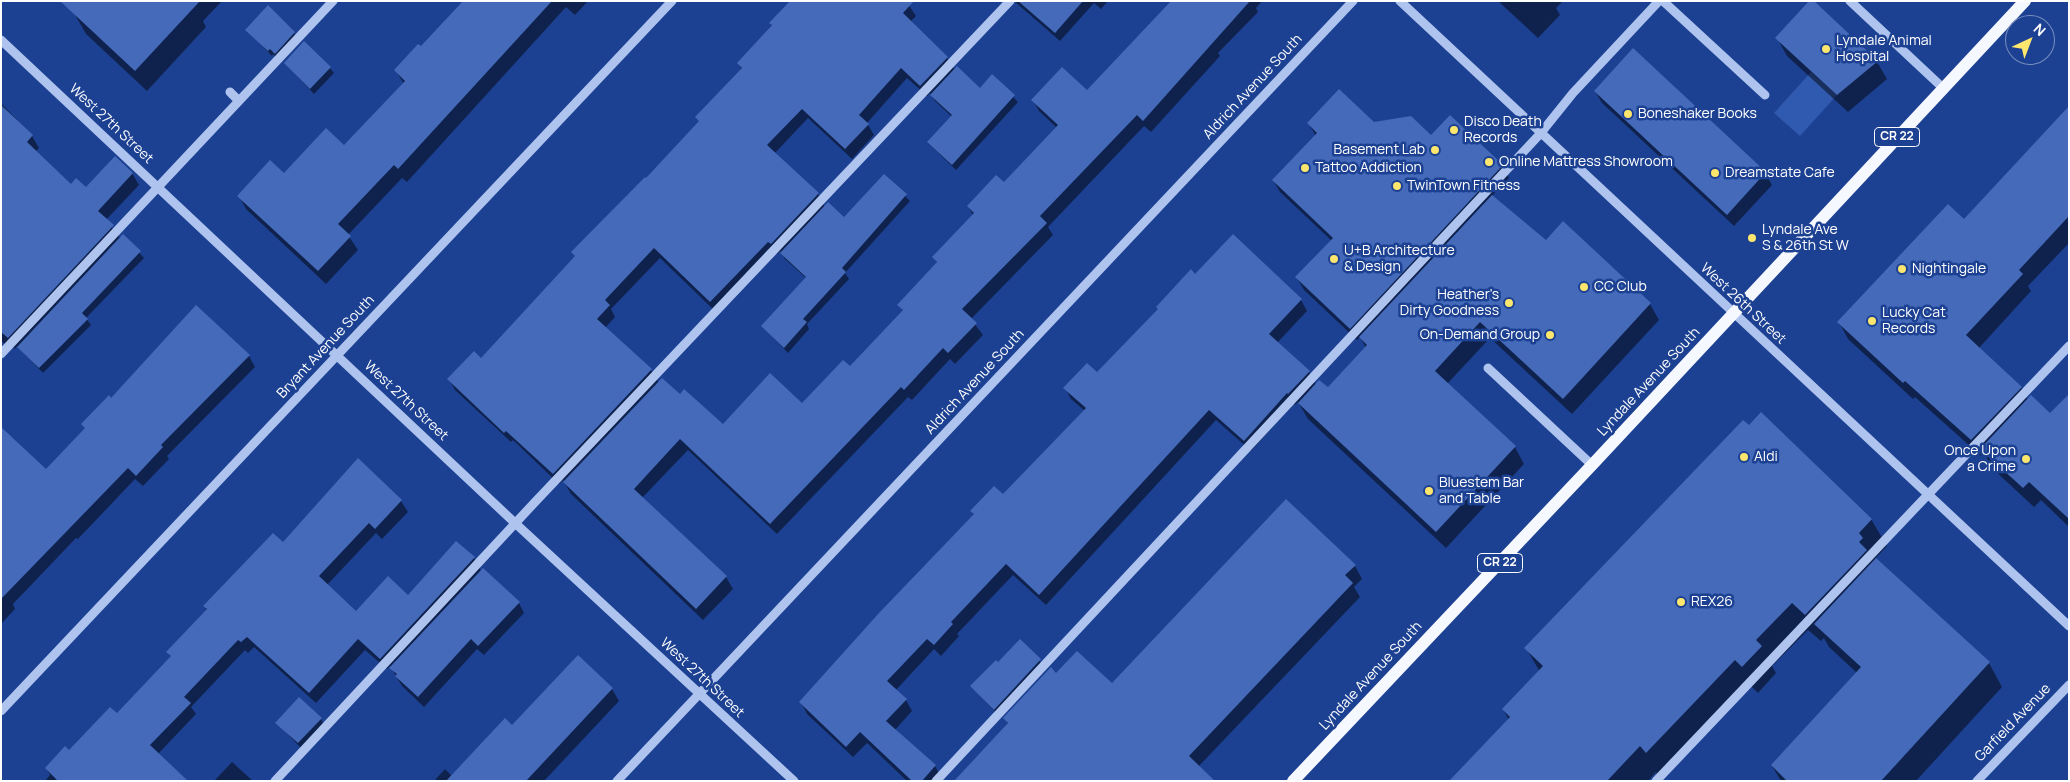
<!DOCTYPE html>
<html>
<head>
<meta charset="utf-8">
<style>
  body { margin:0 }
  #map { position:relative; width:2070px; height:782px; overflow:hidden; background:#1d4192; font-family:Manrope,sans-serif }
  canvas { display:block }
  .frame { position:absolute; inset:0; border:2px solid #fff; pointer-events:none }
  .north { position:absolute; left:2005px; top:15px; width:50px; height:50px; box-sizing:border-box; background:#1d4192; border:1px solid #778dbe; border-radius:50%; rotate:43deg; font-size:14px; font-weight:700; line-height:20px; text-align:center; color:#fff }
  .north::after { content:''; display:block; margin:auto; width:18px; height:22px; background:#fde66d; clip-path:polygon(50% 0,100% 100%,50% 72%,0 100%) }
</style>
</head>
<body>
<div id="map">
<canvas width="2070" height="782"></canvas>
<div class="frame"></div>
<div class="north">N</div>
</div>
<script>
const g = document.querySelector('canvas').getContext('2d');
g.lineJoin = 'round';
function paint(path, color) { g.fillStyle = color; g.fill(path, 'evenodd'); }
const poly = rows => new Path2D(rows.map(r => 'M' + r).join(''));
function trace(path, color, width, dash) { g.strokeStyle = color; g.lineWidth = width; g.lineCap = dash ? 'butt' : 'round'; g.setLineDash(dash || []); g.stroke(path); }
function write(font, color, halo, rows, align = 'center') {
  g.font = font + ' Manrope,sans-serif'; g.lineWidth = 5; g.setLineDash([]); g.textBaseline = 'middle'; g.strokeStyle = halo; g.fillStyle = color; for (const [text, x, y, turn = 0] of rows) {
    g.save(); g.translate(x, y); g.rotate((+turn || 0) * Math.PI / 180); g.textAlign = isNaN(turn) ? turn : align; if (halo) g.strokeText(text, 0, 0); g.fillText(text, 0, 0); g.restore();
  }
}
paint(poly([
  [1811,72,1837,95,1800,136,1774,113]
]), '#305ab0');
paint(poly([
  [85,1,222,1,203,21,206,27,147,91,86,34,74,13],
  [465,1,588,1,575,15,566,7,407,182,402,178,348,235,358,250,326,284,246,209,239,196,344,147,404,84,396,71,421,48],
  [793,1,906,1,916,16,910,22,947,58,955,70,980,89,992,76,1018,102,956,170,928,143,952,117,935,101,930,93,927,96,907,78,867,123,874,135,852,159,808,118,774,154,818,194,825,207,844,219,884,175,910,201,845,273,849,279,807,324,809,329,788,353,762,326,806,278,785,259,780,251,777,254,774,251,716,312,660,258,611,309,615,317,605,328,651,370,659,383,723,425,802,405,850,368,903,311,899,305,937,264,934,257,973,215,968,206,1004,184,1057,128,1039,111,1033,100,1087,92,1173,1,1262,1,1256,8,1258,12,1218,53,1220,56,1151,132,1144,126,1048,227,1053,235,971,319,983,335,955,364,950,359,912,400,908,397,777,534,688,450,642,498,726,577,733,589,703,620,571,494,563,480,559,484,513,440,511,442,455,390,449,379,482,360,700,122,742,70,738,63],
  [1014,1,1108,1,1101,9,1094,3,1060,41],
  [1498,1,1563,1,1556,8,1560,15,1538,38],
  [1812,1,1877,62,1887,79,1848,112,1787,56,1777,38],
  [268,7,290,27,298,39,278,59,273,54,272,56,247,30],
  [1633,50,1765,173,1772,185,1734,226,1602,103,1595,91],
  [285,63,330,68,334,73,314,94],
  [1,103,32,136,39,148,35,152,71,186,86,189,132,173,139,185,106,220,120,238,123,235,144,258,86,318,91,325,43,373,17,346,15,349,12,346,10,348,1,341],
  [2069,107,2069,243,2028,286,2031,291,1979,348,2021,387,2028,400,2051,415,2069,420,2069,527,2041,500,2034,507,1993,469,1984,453,1981,456,1915,397,1913,399,1848,339,1839,322,1964,221],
  [1308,123,1373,123,1431,136,1502,166,1509,178,1492,196,1546,241,1650,304,1659,320,1572,414,1490,338,1447,384,1515,447,1524,464,1446,548,1308,419,1298,402,1295,405,1294,403,1251,451,1216,420,1046,605,1013,575,957,634,959,636,941,656,934,649,896,690,906,700,912,711,895,730,935,766,941,777,938,781,907,781,867,743,853,757,807,714,801,702,974,515,972,511,1003,496,1085,411,1071,399,1065,388,1097,374,1195,275,1301,300,1307,311,1277,343,1309,372,1316,385,1328,389,1366,348,1360,337,1357,340,1304,290,1297,278,1332,241,1280,192,1273,180,1316,136],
  [249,356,255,367,167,456,169,459,143,486,135,479,78,539,76,538,13,604,15,609,1,624,1,512,46,471,86,429,83,424,111,400],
  [358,460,401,501,408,512,382,539,376,533,327,585,356,613,409,597,457,543,474,558,481,571,519,603,524,613,484,655,477,649,424,707,402,686,390,666,387,669,365,650,316,703,254,647,248,653,245,650,191,707,196,714,158,754,180,781,45,781,50,775,46,768,117,715,172,658,168,652,207,611,204,606,283,544],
  [1871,519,1887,546,1875,559,1989,663,2002,687,1916,781,1781,781,1772,766,1857,673,1829,647,1824,638,1821,641,1808,630,1772,666,1776,673,1758,693,1751,686,1662,779,1656,772,1648,781,1465,781,1509,720,1503,709,1540,672,1526,648],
  [1355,566,1362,579,1354,587,1360,597,1198,767,1008,725,1005,718,1056,674,1112,685],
  [1020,641,1044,666,998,715,972,687],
  [612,689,619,701,544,781,434,781,445,769,452,776,512,726],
  [321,719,324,725,302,749,277,723],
  [232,762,253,781,214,781]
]), '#0007');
paint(poly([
  [60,1,200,1,135,71],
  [463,1,552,1,398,169,394,165,338,224,351,236,318,271,237,196,270,160,284,173,326,128,344,145,405,81,394,70,418,44,421,46],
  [790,1,914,1,903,13,948,57,920,86,901,68,859,115,869,124,845,149,802,109,767,145,819,193,771,244,768,242,710,302,654,248,605,300,610,305,597,319,652,369,553,474,506,431,504,433,447,379,474,351,481,358,575,256,571,252,645,177,646,178,699,121,695,117,742,68,737,63,772,25,769,23],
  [1018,1,1083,1,1055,33],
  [1171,1,1250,1,1143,121,1137,115,1040,216,1047,223,962,309,977,323,948,353,943,348,904,390,901,387,770,524,680,439,634,489,727,576,696,609,563,482,662,378,680,394,684,389,723,424,770,373,802,403,843,360,850,366,903,310,897,305,937,262,932,257,974,213,967,206,996,175,1004,182,1058,125,1031,100,1062,67,1087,90],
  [1809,1,1814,1,1878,61,1837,95,1775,38],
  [268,5,295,32,275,54,270,49,268,51,245,30],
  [304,41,331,67,310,89,284,63],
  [1633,48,1766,172,1727,215,1594,91],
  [957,66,980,88,992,74,1015,95,952,165,927,142,952,115,930,95],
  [1339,89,1374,122,1411,116,1431,135,1450,115,1503,165,1350,329,1295,277,1333,238,1272,180,1317,133,1307,123],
  [1,105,33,135,27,142,71,184,76,178,86,187,115,156,133,173,98,211,114,225,8,338,1,332],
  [2069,106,2069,216,2019,270,2023,274,1966,335,2022,387,1971,440,1905,381,1903,383,1837,322,1948,204,1964,219],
  [884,174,907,194,842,268,846,272,803,319,807,322,784,348,761,326,806,277,780,253,828,202,844,217],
  [1492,195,1546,240,1563,221,1651,303,1563,399,1480,322,1435,371,1516,446,1436,532,1298,403,1319,380,1328,387,1367,345,1359,337],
  [123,234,141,251,82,313,88,319,39,368,17,347],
  [1233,234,1302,299,1269,334,1310,371,1288,394,1287,393,1244,441,1209,410,1039,595,1006,564,951,622,953,624,934,645,927,639,887,681,907,699,886,721,936,765,922,781,912,781,860,732,846,747,799,702,879,613,974,514,970,511,994,486,1003,494,1086,408,1063,388,1087,363,1097,372,1158,309,1156,307,1191,269,1195,274],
  [196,305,250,355,161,445,163,447,136,476,128,468,1,599,1,427,46,469,85,428,81,424,109,395,111,398],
  [2069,394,2069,519,2029,482,2023,488,1980,449,2031,395,2050,413],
  [1761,412,1872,519,1859,533,1863,538,1859,542,1867,550,1805,615,1792,603,1756,640,1762,646,1742,667,1735,660,1646,753,1640,746,1607,781,1449,781,1510,717,1502,709,1543,666,1524,648,1743,420,1749,425],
  [358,458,402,500,375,529,369,523,319,576,356,611,388,576,408,595,456,541,475,557,380,659,358,639,309,693,247,637,241,642,238,640,184,697,191,703,150,745,188,781,58,781,45,768,65,746,69,750,110,707,117,713,171,656,166,652,207,609,203,606,273,533,283,542],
  [1286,499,1356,565,1345,575,1353,583,1189,756,1215,781,954,781,1008,723,1003,718,1051,667,1056,673,1077,651,1112,683],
  [1876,558,1990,662,1881,781,1787,781,1771,765,1861,667,1814,624],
  [483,568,520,602,478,646,471,639,418,697,395,676,397,674,389,668],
  [1020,639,1041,659,994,710,970,686,996,660,998,662],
  [578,655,613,688,526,781,446,781,505,718,512,725],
  [299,697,322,718,298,743,275,723]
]), '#456ab9');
trace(poly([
  [1400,1,2069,626],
  [1663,1,1765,95],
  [1850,1,1943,88],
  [1,40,515,523,794,781],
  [230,92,239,101],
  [1,354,333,1],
  [1488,368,1592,465],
  [1,711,672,1],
  [275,781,536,501,1010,1],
  [617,781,1353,1],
  [936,781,1540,134,1573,93,1659,1],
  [1656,781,2069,346],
  [1977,781,2069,685]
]), '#aec3ee', 9);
trace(poly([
  [1293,781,1592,465,2025,1]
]), '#f6f8ff', 12);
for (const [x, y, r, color] of [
  [1826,49,5,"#fde66d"],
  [1628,114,5,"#fde66d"],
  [1454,130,5,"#fde66d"],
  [1435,150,5,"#fde66d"],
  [1489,162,5,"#fde66d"],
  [1305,168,5,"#fde66d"],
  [1715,173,5,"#fde66d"],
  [1397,186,5,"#fde66d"],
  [1752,238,5,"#fde66d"],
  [1334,259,5,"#fde66d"],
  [1902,269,5,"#fde66d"],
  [1584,287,5,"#fde66d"],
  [1509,303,5,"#fde66d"],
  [1872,321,5,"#fde66d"],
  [1550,335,5,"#fde66d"],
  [1744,457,5,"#fde66d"],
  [2026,459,5,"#fde66d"],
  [1429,491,5,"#fde66d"],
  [1681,602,5,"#fde66d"]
]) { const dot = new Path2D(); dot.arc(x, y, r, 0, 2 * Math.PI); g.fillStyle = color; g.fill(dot); trace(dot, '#1d4192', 2); }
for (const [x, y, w] of [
  [1897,137,45],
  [1500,563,45]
]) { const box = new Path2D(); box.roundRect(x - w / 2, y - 9.5, w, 19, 4); g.fillStyle = '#1d4192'; g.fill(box); trace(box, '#fff', 1); }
write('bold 12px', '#fff', null, [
  ["CR 22",1897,137],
  ["CR 22",1500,563]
]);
write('14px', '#fff', '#1d4192', [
  ["Lyndale Animal",1836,41],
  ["Hospital",1836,57],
  ["Boneshaker Books",1638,114],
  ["Disco Death",1464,122],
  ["Records",1464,138],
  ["Basement Lab",1425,150,"right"],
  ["Online Mattress Showroom",1499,162],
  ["Tattoo Addiction",1315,168],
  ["Dreamstate Cafe",1725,173],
  ["TwinTown Fitness",1407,186],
  ["Lyndale Ave",1762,230],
  ["S & 26th St W",1762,246],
  ["U+B Architecture",1344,251],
  ["& Design",1344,267],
  ["Nightingale",1912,269],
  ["CC Club",1594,287],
  ["Heather's",1499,295,"right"],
  ["Dirty Goodness",1499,311,"right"],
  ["Lucky Cat",1882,313],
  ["Records",1882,329],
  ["On-Demand Group",1540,335,"right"],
  ["Once Upon",2016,451,"right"],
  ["a Crime",2016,467,"right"],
  ["Aldi",1754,457],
  ["Bluestem Bar",1439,483],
  ["and Table",1439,499],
  ["REX26",1691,602]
], 'left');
write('14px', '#fff', '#1d4192', [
  ["Aldrich Avenue South",1253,87,-47],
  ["West 27th Street",111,124,43],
  ["West 26th Street",1743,304,43],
  ["Bryant Avenue South",326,347,-47],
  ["Aldrich Avenue South",975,382,-47],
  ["Lyndale Avenue South",1649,382,-47],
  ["West 27th Street",406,401,43],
  ["Lyndale Avenue South",1371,676,-47],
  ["West 27th Street",702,678,43],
  ["Garfield Avenue",2013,723,-46]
]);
</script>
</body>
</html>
